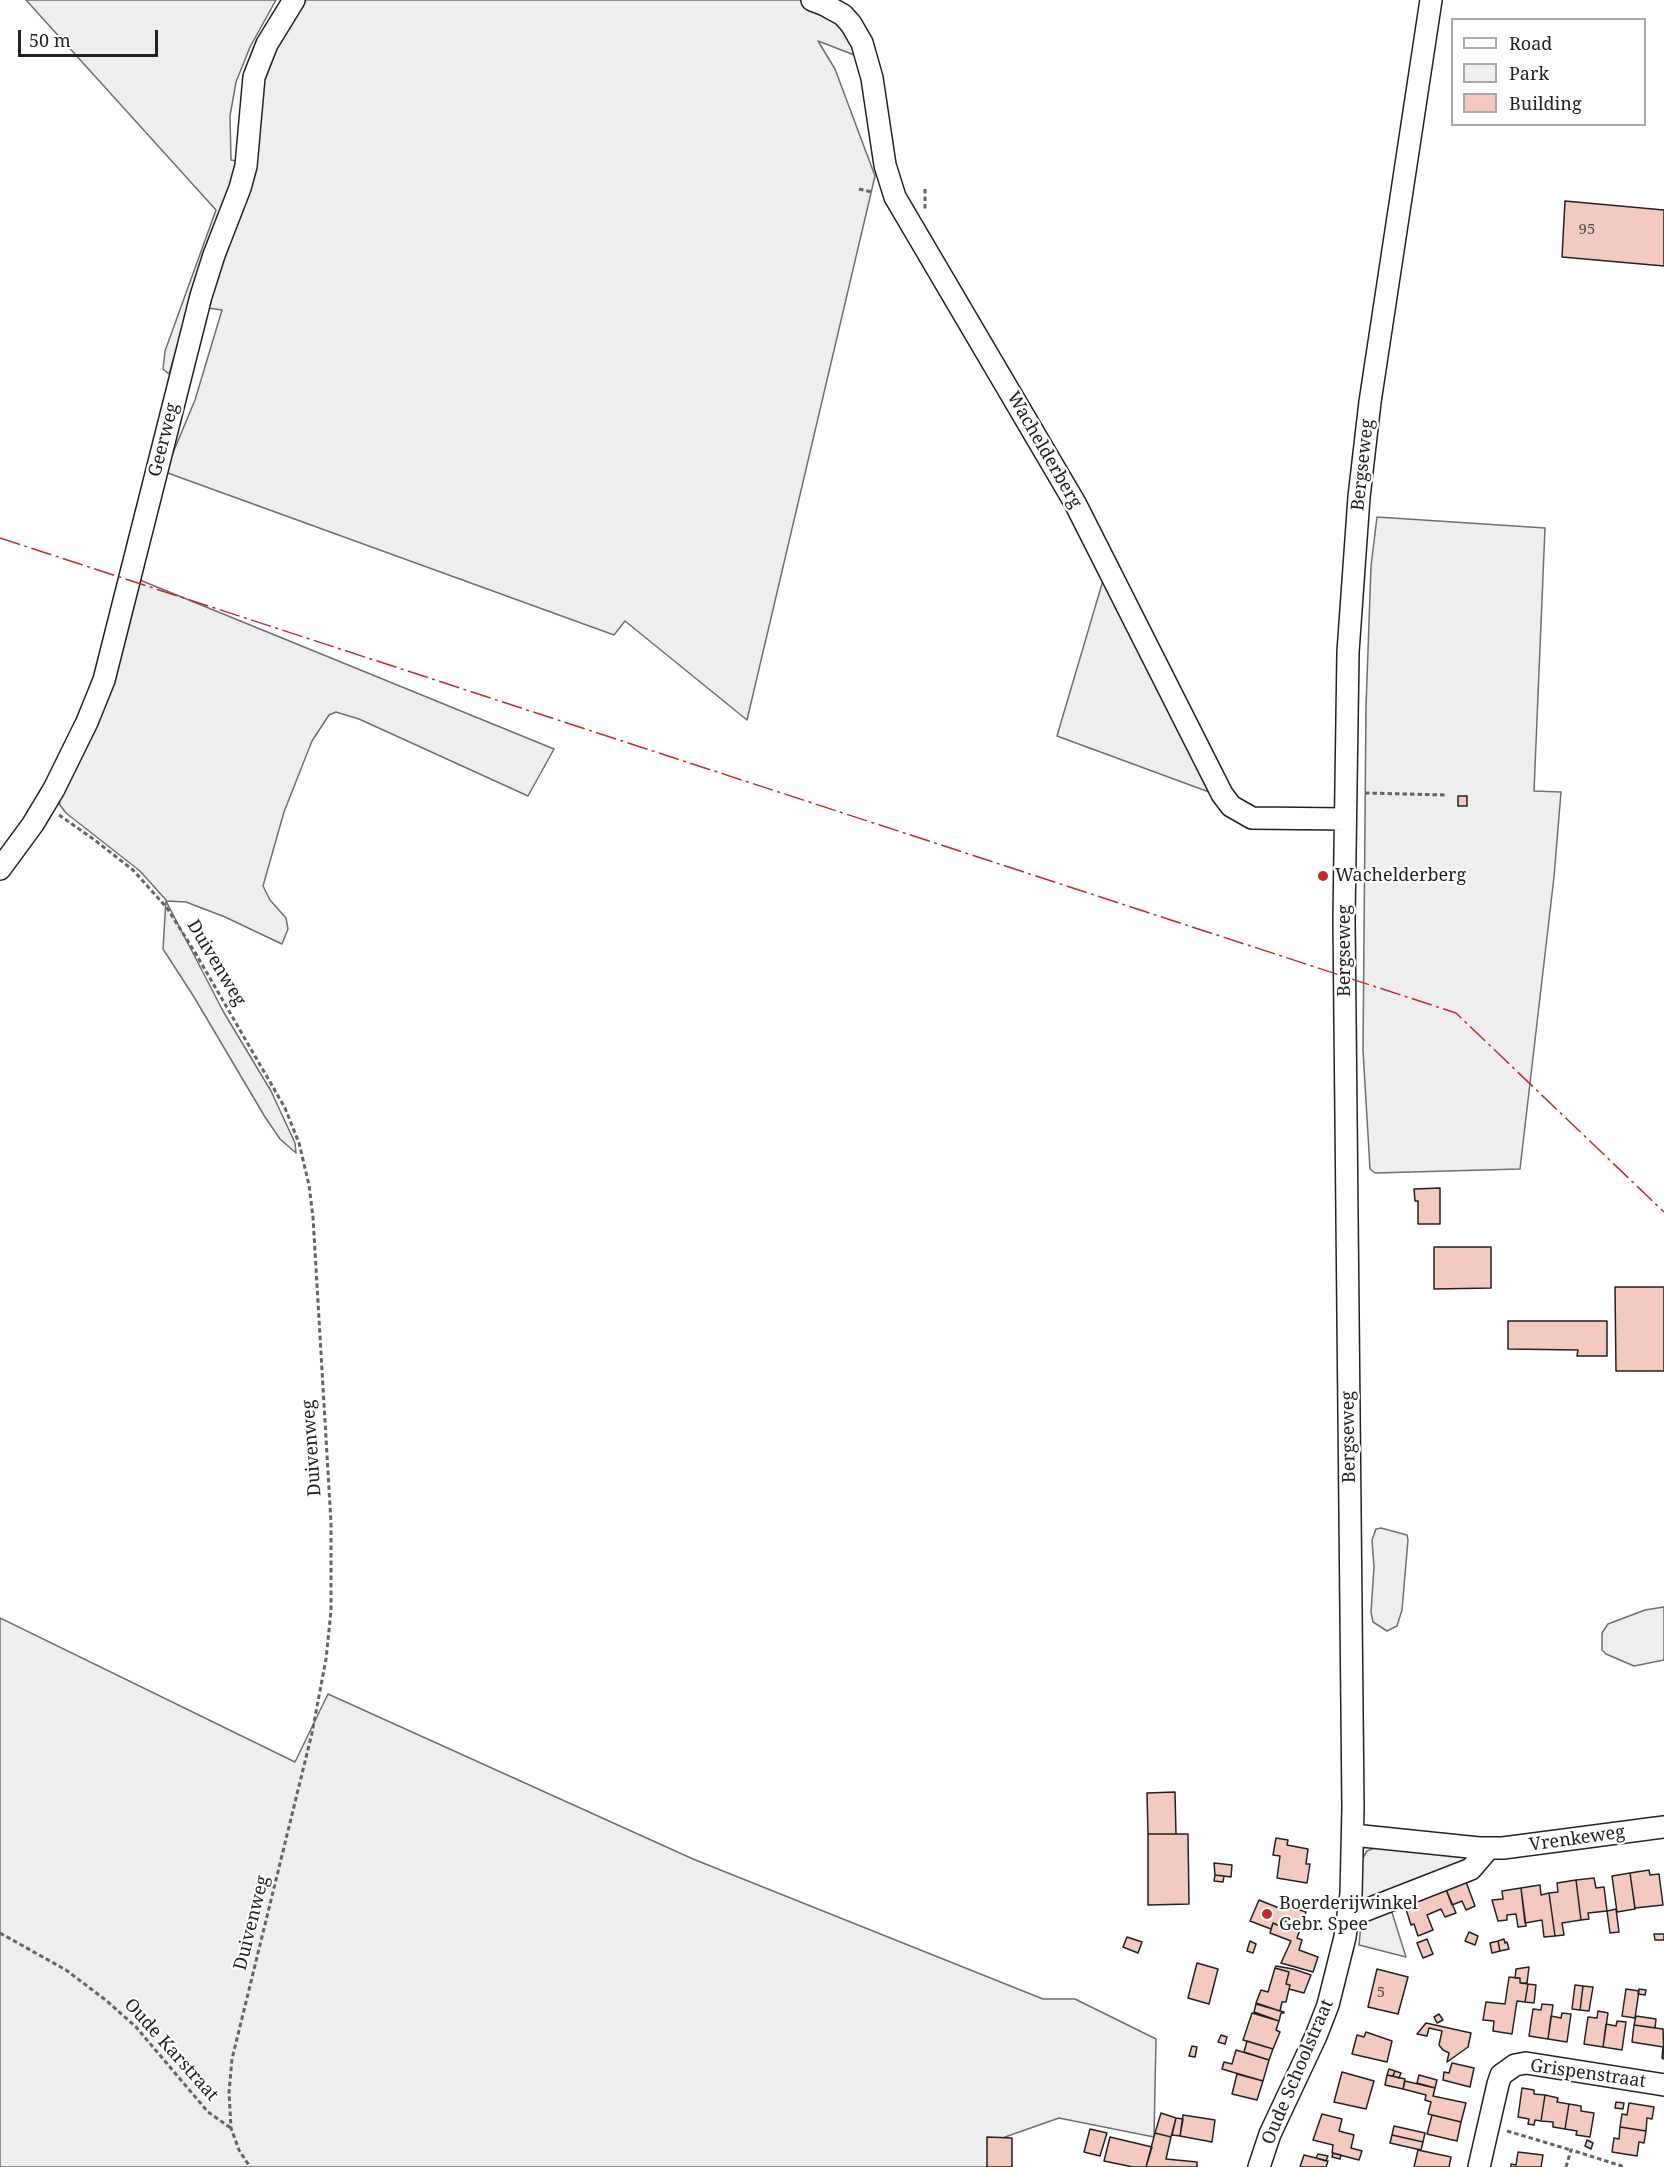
<!DOCTYPE html>
<html>
<head>
<meta charset="utf-8">
<style>
  body { margin:0 }
  #map { position:relative; width:1664px; height:2167px; overflow:hidden; background:#fff; font-family:"Noto Serif",serif }
  canvas { display:block }
  .legend { position:absolute; left:1451px; top:18px; width:195px; height:108px; box-sizing:border-box; background:#fff; border:2px solid #a7a7a7; margin:0; padding:8px 10px; list-style:none; font-size:18px; color:#222 }
  .legend li { display:flex; align-items:center; gap:12px; height:30px }
  .legend b { width:30px; border:2px solid #a7a7a7 }
  .scale { position:absolute; left:18px; top:30px; width:140px; height:27px; box-sizing:border-box; border:3px solid #222; border-top:0; padding-left:8px; font-size:18px; line-height:21px; white-space:nowrap; color:#222; -webkit-text-stroke:4px #fff; paint-order:stroke }
</style>
</head>
<body>
<div id="map">
<canvas width="1664" height="2167"></canvas>
<ul class="legend">
<li><b style="height:8px;background:#fff"></b>Road</li>
<li><b style="height:16px;background:#eee"></b>Park</li>
<li><b style="height:16px;background:#f3c9c0"></b>Building</li>
</ul>
<div class="scale">50 m</div>
</div>
<script>
const g = document.querySelector('canvas').getContext('2d');
g.lineJoin = 'round';
function paint(path, color) { g.fillStyle = color; g.fill(path, 'evenodd'); }
const poly = rows => new Path2D(rows.map(r => 'M' + r).join(''));
function trace(path, color, width, dash) { g.strokeStyle = color; g.lineWidth = width; g.lineCap = dash ? 'butt' : 'round'; g.setLineDash(dash || []); g.stroke(path); }
function write(font, color, halo, rows, align = 'center') {
  g.font = font + ' "Noto Serif",serif'; g.lineWidth = 4.5; g.setLineDash([]); g.textBaseline = 'middle'; g.strokeStyle = halo; g.fillStyle = color; for (const [text, x, y, turn = 0] of rows) {
    g.save(); g.translate(x, y); g.rotate((+turn || 0) * Math.PI / 180); g.textAlign = isNaN(turn) ? turn : align; if (halo) g.strokeText(text, 0, 0); g.fillText(text, 0, 0); g.restore();
  }
}
const green = poly([
  [26,0,276,0,250,47,236,82,230,116,231,160,236,161,230,191,200,271,169,374,163,369,165,351,216,210,26,0],
  [306,0,809,0,842,12,857,56,818,41,835,69,875,176,747,720,625,621,614,635,165,472,195,400,222,310,208,308,257,88,270,54,306,0],
  [1377,517,1545,528,1534,791,1561,792,1554,877,1520,1169,1375,1173,1370,1169,1363,1050,1366,707,1371,566,1377,517],
  [1104,577,1209,792,1057,736,1104,577],
  [135,578,554,749,528,796,359,719,336,712,329,715,312,741,284,812,263,886,270,900,286,918,288,929,282,944,225,917,186,902,166,901,223,1011,271,1091,295,1143,296,1153,280,1139,265,1117,194,997,163,949,166,900,140,871,66,813,60,805,58,796,135,578],
  [1381,1528,1407,1535,1408,1540,1402,1610,1397,1626,1387,1631,1373,1622,1371,1612,1374,1567,1372,1540,1376,1529,1381,1528],
  [1664,1607,1664,1660,1634,1666,1606,1654,1602,1650,1602,1633,1608,1624,1645,1610,1664,1607],
  [0,1618,295,1762,328,1694,693,1859,1043,1999,1075,1999,1156,2039,1154,2137,1059,2118,1005,2137,1011,2167,0,2167,0,1618],
  [1377,1847,1465,1855,1464,1863,1359,1906,1360,1863,1367,1851,1377,1847],
  [1389,1903,1406,1957,1359,1945,1362,1915,1389,1903]
]);
paint(green, '#eee');
trace(green, '#6f6f6f', 1.5);
const building = poly([
  [1565,201,1664,210,1664,266,1562,257,1565,201],
  [1458,796,1467,796,1467,806,1458,806,1458,796],
  [1440,1188,1440,1224,1418,1224,1418,1201,1415,1201,1414,1189,1440,1188],
  [1434,1247,1491,1247,1491,1288,1434,1289,1434,1247],
  [1615,1287,1664,1287,1664,1371,1616,1371,1615,1287],
  [1508,1321,1607,1321,1607,1356,1577,1356,1578,1350,1508,1349,1508,1321],
  [1175,1792,1176,1834,1148,1834,1147,1793,1175,1792],
  [1148,1834,1188,1834,1189,1904,1148,1905,1148,1834],
  [1276,1838,1288,1840,1287,1845,1308,1849,1306,1864,1310,1864,1307,1883,1277,1878,1280,1856,1273,1855,1276,1838],
  [1214,1863,1232,1865,1231,1877,1215,1875,1214,1863],
  [1649,1870,1650,1875,1659,1874,1663,1905,1635,1908,1630,1873,1649,1870],
  [1630,1873,1635,1909,1617,1912,1612,1876,1630,1873],
  [1215,1875,1224,1876,1223,1882,1214,1881,1215,1875],
  [1594,1878,1596,1888,1604,1887,1607,1911,1588,1913,1589,1919,1581,1920,1576,1880,1594,1878],
  [1465,1879,1475,1906,1466,1910,1462,1901,1452,1905,1445,1887,1465,1879],
  [1576,1880,1581,1920,1562,1923,1564,1935,1555,1936,1549,1893,1558,1892,1557,1883,1576,1880],
  [1540,1885,1541,1895,1549,1893,1555,1936,1544,1937,1542,1920,1525,1923,1521,1888,1540,1885],
  [1445,1887,1456,1913,1445,1917,1441,1909,1427,1915,1433,1930,1418,1936,1414,1924,1411,1925,1404,1903,1445,1887],
  [1521,1888,1526,1926,1518,1927,1516,1914,1507,1915,1507,1920,1498,1921,1492,1900,1503,1899,1502,1891,1521,1888],
  [1259,1900,1279,1908,1281,1903,1306,1912,1302,1924,1287,1918,1284,1928,1273,1923,1271,1929,1250,1921,1259,1900],
  [1616,1909,1619,1932,1610,1933,1607,1911,1616,1909],
  [1287,1918,1302,1924,1297,1938,1302,1940,1299,1950,1318,1957,1313,1972,1281,1963,1291,1941,1270,1933,1273,1923,1284,1928,1287,1918],
  [1469,1932,1478,1936,1475,1945,1465,1941,1469,1932],
  [1654,1934,1664,1934,1664,1940,1655,1940,1654,1934],
  [1127,1937,1142,1942,1138,1953,1123,1947,1127,1937],
  [1427,1939,1433,1954,1423,1958,1417,1943,1427,1939],
  [1504,1939,1505,1943,1507,1942,1509,1949,1500,1951,1498,1941,1504,1939],
  [1250,1941,1256,1944,1253,1953,1247,1951,1250,1941],
  [1498,1941,1500,1951,1492,1953,1490,1943,1498,1941],
  [1197,1963,1218,1969,1209,2004,1188,1998,1197,1963],
  [1276,1966,1293,1969,1311,1975,1304,1993,1289,1989,1290,1985,1286,1984,1289,1972,1275,1968,1276,1966],
  [1529,1967,1527,1983,1520,1983,1520,1978,1515,1978,1516,1969,1529,1967],
  [1275,1968,1289,1972,1286,1984,1290,1985,1289,1989,1286,2002,1282,2002,1280,2011,1256,2003,1261,1990,1268,1992,1275,1968],
  [1377,1969,1408,1977,1398,2014,1368,2007,1377,1969],
  [1509,1977,1520,1978,1520,1983,1528,1984,1525,2002,1517,2001,1512,2034,1493,2031,1494,2021,1483,2020,1486,2002,1505,2004,1509,1977],
  [1528,1984,1536,1985,1534,2003,1525,2002,1528,1984],
  [1575,1985,1583,1986,1580,2010,1572,2009,1575,1985],
  [1583,1986,1593,1987,1589,2011,1580,2010,1583,1986],
  [1626,1989,1639,1991,1635,2018,1622,2016,1626,1989],
  [1639,1989,1646,1990,1645,1995,1638,1994,1639,1989],
  [1256,2004,1284,2012,1284,2013,1281,2013,1279,2021,1254,2012,1256,2004],
  [1542,2004,1553,2005,1548,2039,1529,2036,1533,2009,1541,2010,1542,2004],
  [1598,2011,1608,2013,1603,2047,1584,2044,1588,2017,1597,2018,1598,2011],
  [1252,2013,1279,2021,1276,2030,1280,2032,1273,2049,1243,2040,1252,2013],
  [1562,2013,1571,2014,1567,2042,1548,2039,1551,2016,1561,2018,1562,2013],
  [1439,2014,1443,2020,1437,2023,1434,2017,1439,2014],
  [1636,2016,1656,2019,1655,2028,1634,2025,1636,2016],
  [1617,2021,1626,2022,1622,2050,1603,2047,1606,2024,1616,2026,1617,2021],
  [1426,2023,1471,2033,1468,2047,1447,2062,1449,2053,1443,2050,1439,2045,1442,2031,1429,2028,1427,2036,1417,2034,1426,2023],
  [1634,2025,1663,2029,1664,2059,1662,2058,1663,2047,1632,2042,1634,2025],
  [1366,2032,1392,2041,1387,2062,1352,2054,1357,2035,1364,2037,1366,2032],
  [1221,2035,1227,2037,1225,2044,1218,2042,1221,2035],
  [1247,2041,1273,2049,1269,2060,1244,2052,1247,2041],
  [1192,2046,1197,2047,1195,2057,1189,2056,1192,2046],
  [1236,2050,1269,2060,1263,2081,1222,2069,1224,2062,1232,2064,1236,2050],
  [1452,2063,1474,2068,1470,2087,1443,2080,1444,2072,1449,2073,1452,2063],
  [1389,2069,1395,2071,1393,2076,1387,2075,1389,2069],
  [1395,2071,1401,2073,1399,2078,1393,2076,1395,2071],
  [1342,2072,1374,2081,1366,2109,1334,2102,1342,2072],
  [1237,2074,1263,2081,1257,2100,1232,2094,1237,2074],
  [1387,2075,1405,2079,1403,2089,1385,2085,1387,2075],
  [1419,2075,1437,2080,1435,2088,1417,2083,1419,2075],
  [1405,2081,1435,2088,1433,2096,1466,2103,1461,2122,1428,2114,1431,2102,1425,2100,1426,2095,1403,2089,1405,2081],
  [1522,2088,1534,2090,1534,2094,1545,2095,1541,2121,1535,2120,1534,2125,1528,2124,1529,2119,1518,2117,1522,2088],
  [1545,2095,1558,2098,1557,2102,1569,2104,1565,2129,1553,2127,1553,2122,1541,2121,1545,2095],
  [1616,2102,1624,2103,1623,2109,1615,2108,1616,2102],
  [1629,2103,1654,2107,1652,2119,1647,2118,1646,2131,1620,2127,1622,2114,1627,2115,1629,2103],
  [1569,2104,1581,2106,1581,2111,1594,2113,1590,2137,1576,2135,1577,2131,1565,2129,1569,2104],
  [1161,2113,1176,2118,1171,2137,1155,2133,1161,2113],
  [1322,2114,1342,2119,1339,2131,1354,2135,1351,2148,1362,2151,1359,2160,1332,2153,1333,2145,1313,2140,1322,2114],
  [1183,2115,1215,2120,1212,2142,1180,2136,1183,2115],
  [1432,2115,1461,2122,1457,2141,1427,2134,1432,2115],
  [1176,2118,1183,2119,1180,2136,1172,2135,1176,2118],
  [1394,2126,1425,2133,1423,2142,1392,2135,1394,2126],
  [1620,2127,1646,2131,1644,2143,1639,2142,1637,2156,1612,2152,1614,2138,1619,2139,1620,2127],
  [1090,2129,1107,2133,1100,2156,1084,2152,1090,2129],
  [1155,2133,1171,2137,1166,2159,1197,2162,1197,2167,1146,2167,1155,2133],
  [1392,2135,1423,2142,1421,2150,1390,2143,1392,2135],
  [987,2137,1012,2138,1012,2167,987,2167,987,2137],
  [1110,2137,1152,2147,1146,2167,1133,2167,1104,2161,1110,2137],
  [1587,2140,1593,2143,1591,2149,1585,2146,1587,2140],
  [1418,2150,1451,2157,1449,2167,1414,2167,1418,2150],
  [1518,2152,1543,2155,1541,2167,1511,2167,1511,2164,1516,2165,1518,2152],
  [1333,2153,1341,2155,1340,2159,1332,2157,1333,2153],
  [1318,2154,1328,2156,1326,2161,1316,2158,1318,2154],
  [1304,2155,1328,2161,1326,2167,1300,2167,1304,2155]
]);
paint(building, '#f3c9c0');
trace(building, '#222', 1.5);
const minor = poly([
  [812,0,825,5,843,15,851,24,862,43,872,78,885,165,895,197,1075,503,1222,794,1231,806,1252,818,1345,819],
  [0,869,33,824,54,789,87,722,104,680,201,296,214,255,240,188,246,166,254,77,267,44,294,0],
  [1353,1835,1479,1848,1503,1848,1664,1827],
  [1348,1917,1471,1869,1489,1848],
  [1259,2167,1270,2134,1316,2036,1328,2005,1345,1937,1351,1894,1353,1808,1344,919,1348,652,1359,497,1370,402,1431,0],
  [1479,2167,1498,2084,1501,2075,1515,2065,1526,2063,1664,2085]
]);
trace(minor, '#222', 24);
trace(poly([
  [859,189,872,192],
  [925,189,925,209],
  [1365,793,1447,795],
  [59,815,92,838,133,870,167,908,196,954,285,1108,299,1143,309,1185,313,1217,331,1523,331,1611,326,1659,312,1733,232,2059,229,2092,231,2128,239,2150,250,2167],
  [0,1933,66,1970,107,2001,136,2027,208,2112,231,2128],
  [1507,2131,1571,2150],
  [1566,2167,1571,2150,1625,2167]
]), '#646464', 3, [4.5, 3]);
trace(minor, '#fff', 21);
trace(poly([
  [0,538,1456,1013,1664,1212]
]), '#c62828', 1.5, [21, 4.5, 3, 4.5]);
for (const [x, y, r, color] of [
  [1323,876,6,"#c62828"],
  [1267,1914,6,"#c62828"]
]) { const dot = new Path2D(); dot.arc(x, y, r, 0, 2 * Math.PI); g.fillStyle = color; g.fill(dot); trace(dot, '#fff', 2); }
write('15px', '#564c4a', null, [
  ["95",1587,230],
  ["5",1381,1993]
]);
write('18px', '#222', '#fff', [
  ["Geerweg",164,440,-76],
  ["Wachelderberg",1044,450,60],
  ["Bergseweg",1363,465,-84],
  ["Bergseweg",1345,951,-90],
  ["Duivenweg",216,963,59],
  ["Bergseweg",1349,1437,-91],
  ["Duivenweg",312,1448,-94],
  ["Vrenkeweg",1577,1839,-8],
  ["Duivenweg",252,1923,-76],
  ["Oude Karstraat",171,2050,48],
  ["Oude Schoolstraat",1298,2072,-67],
  ["Grispenstraat",1588,2074,8]
]);
write('18px', '#222', '#fff', [
  ["Wachelderberg",1335,876],
  ["Boerderijwinkel",1279,1904],
  ["Gebr. Spee",1279,1925]
], 'left');
</script>
</body>
</html>
